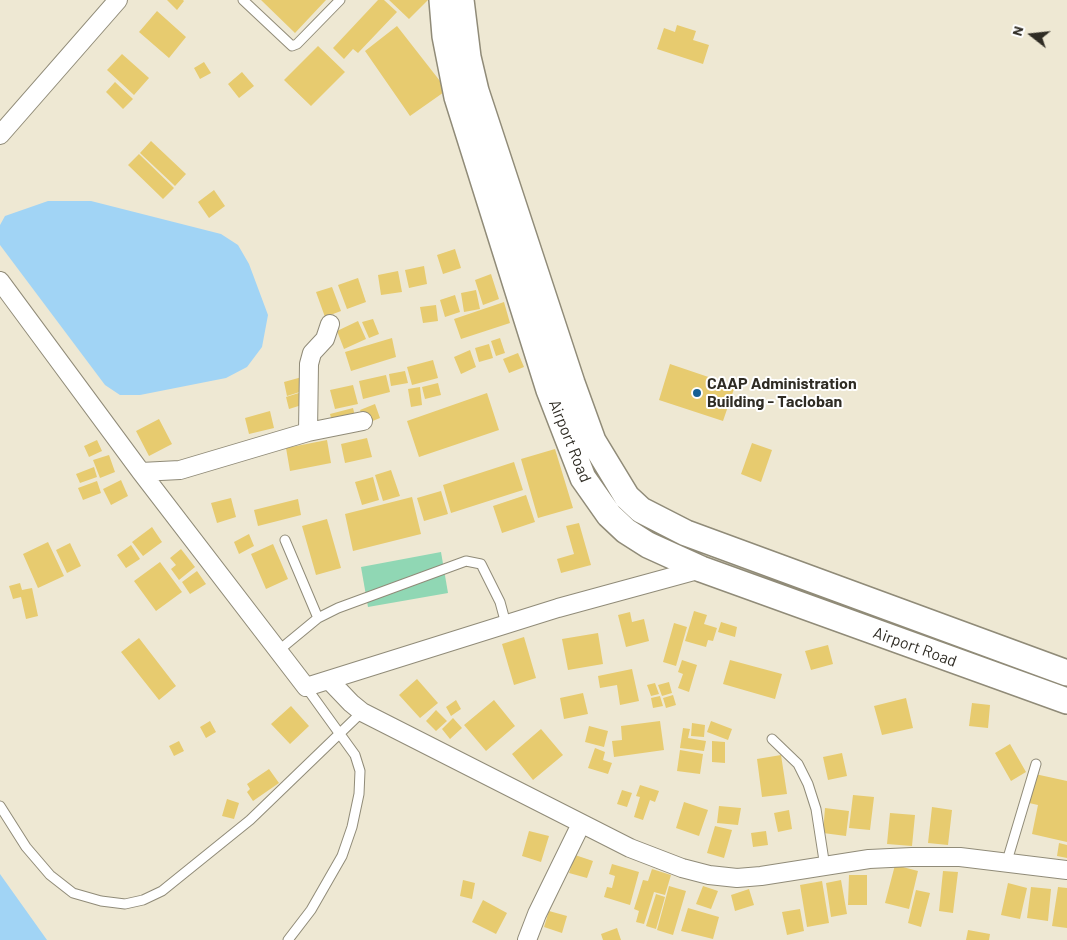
<!DOCTYPE html>
<html>
<head>
<meta charset="utf-8">
<style>
  body { margin:0 }
  #map { position:relative; width:1067px; height:940px; overflow:hidden; background:#eee8d3; font-family:Barlow,sans-serif }
  canvas { display:block }
  .north { position:absolute; left:1007px; top:10px; width:50px; height:50px; -webkit-text-stroke:4px #fff; paint-order:stroke; rotate:286deg; font-size:14px; font-weight:700; line-height:20px; text-align:center; color:#2f2c24 }
  .north::after { content:''; display:block; margin:auto; width:18px; height:22px; background:#2f2c24; clip-path:polygon(50% 0,100% 100%,50% 72%,0 100%) }
</style>
</head>
<body>
<div id="map">
<canvas width="1067" height="940"></canvas>
<div class="north">N</div>
</div>
<script>
const g = document.querySelector('canvas').getContext('2d');
g.lineJoin = 'round';
function paint(path, color) { g.fillStyle = color; g.fill(path, 'evenodd'); }
const poly = rows => new Path2D(rows.map(r => 'M' + r).join(''));
function trace(path, color, width, dash) { g.strokeStyle = color; g.lineWidth = width; g.lineCap = dash ? 'butt' : 'round'; g.setLineDash(dash || []); g.stroke(path); }
function write(font, color, halo, rows, align = 'center') {
  g.font = font + ' Barlow,sans-serif'; g.lineWidth = 4; g.setLineDash([]); g.textBaseline = 'middle'; g.strokeStyle = halo; g.fillStyle = color; for (const [text, x, y, turn = 0] of rows) {
    g.save(); g.translate(x, y); g.rotate((+turn || 0) * Math.PI / 180); g.textAlign = isNaN(turn) ? turn : align; if (halo) g.strokeText(text, 0, 0); g.fillText(text, 0, 0); g.restore();
  }
}
paint(poly([
  [441,552,448,593,368,607,361,567]
]), '#90d7b4');
paint(poly([
  [48,201,91,201,221,234,238,245,249,264,268,315,262,347,247,367,226,378,140,395,120,395,105,385,0,245,0,225,5,216],
  [0,874,47,940,0,940]
]), '#a1d4f5');
paint(poly([
  [167,0,183,0,184,1,177,10],
  [261,0,326,0,295,33],
  [378,0,384,0,397,12,358,53,353,49,344,59,333,48],
  [389,0,428,0,409,19],
  [157,11,186,37,169,58,139,32],
  [677,25,696,31,693,40,709,45,703,64,657,49,664,28,675,32],
  [397,26,447,90,410,116,365,51],
  [318,46,345,72,311,106,284,80],
  [122,54,149,78,134,95,107,70],
  [204,62,211,73,200,79,194,68],
  [242,72,254,86,239,98,228,84],
  [115,82,133,99,123,109,106,92],
  [151,141,186,174,175,186,140,153],
  [139,154,174,188,163,199,128,165],
  [214,190,225,206,209,218,198,202],
  [455,249,461,268,443,274,437,255],
  [424,266,427,284,409,288,405,270],
  [398,271,402,292,381,295,378,275],
  [491,274,499,299,483,305,475,280],
  [358,278,366,302,347,309,338,285],
  [332,287,341,311,325,317,316,292],
  [476,290,480,309,464,312,461,293],
  [455,295,460,312,445,317,440,300],
  [504,302,510,323,461,339,454,319],
  [436,305,438,321,423,323,420,307],
  [373,319,379,334,369,338,362,322],
  [358,321,366,339,344,349,337,331],
  [392,338,396,357,351,371,345,352],
  [500,338,505,353,496,356,491,341],
  [489,344,493,358,479,362,475,348],
  [470,350,476,367,461,374,454,357],
  [518,353,524,367,509,373,503,359],
  [433,360,438,378,412,385,407,367],
  [670,364,735,386,723,421,659,400],
  [405,371,408,383,391,386,389,374],
  [386,375,390,392,363,399,359,381],
  [302,377,306,390,287,396,284,382],
  [438,383,441,395,425,399,422,387],
  [353,385,358,404,335,409,330,390],
  [420,387,422,405,411,407,408,389],
  [302,392,305,404,289,409,286,397],
  [487,393,499,430,419,457,407,421],
  [375,404,380,418,365,424,360,410],
  [353,408,356,420,333,426,330,414],
  [270,411,274,428,249,434,245,418],
  [159,419,172,444,149,456,136,431],
  [367,438,372,457,345,463,341,444],
  [97,440,102,451,89,457,84,446],
  [327,440,331,463,290,471,286,448],
  [752,443,772,450,761,482,741,474],
  [555,449,573,508,538,518,521,459],
  [109,455,115,472,100,478,93,460],
  [514,462,523,490,451,513,443,485],
  [94,467,97,477,80,483,76,474],
  [391,470,400,496,383,501,375,475],
  [373,477,379,500,362,505,355,482],
  [121,480,128,496,111,505,103,489],
  [97,481,101,493,83,500,78,488],
  [441,491,448,514,424,521,417,498],
  [526,495,535,522,502,533,493,506],
  [412,497,421,534,353,551,345,514],
  [231,498,236,517,217,523,211,503],
  [298,499,301,515,258,526,254,510],
  [327,519,341,568,316,575,302,526],
  [579,523,591,565,561,573,557,559,574,554,566,526],
  [152,527,162,542,143,556,132,542],
  [249,534,254,546,239,554,234,542],
  [48,542,64,576,38,588,23,554],
  [70,543,81,566,67,573,56,550],
  [273,544,288,579,266,589,251,554],
  [131,545,140,559,126,568,117,555],
  [181,549,195,567,179,580,171,569,176,565,170,558],
  [160,562,182,592,156,611,134,581],
  [197,571,206,584,190,594,182,582],
  [20,583,22,590,32,588,38,616,26,619,21,597,13,599,9,586],
  [694,611,707,615,704,624,717,628,713,641,708,640,706,647,685,641],
  [630,612,632,622,644,619,649,641,626,647,618,615],
  [721,622,737,627,735,637,718,632],
  [674,623,687,627,676,666,663,662],
  [598,633,603,664,568,670,562,639],
  [524,637,536,678,514,685,502,644],
  [139,638,176,686,159,700,121,652],
  [828,645,833,664,811,670,805,651],
  [682,660,697,665,689,692,678,688,683,674,678,672],
  [730,660,782,674,775,699,723,684],
  [632,669,639,701,620,705,617,685,600,688,598,676],
  [417,679,438,703,420,718,399,695],
  [669,682,672,693,662,696,658,685],
  [655,683,659,694,651,696,647,685],
  [583,693,588,714,564,719,560,698],
  [673,695,676,705,666,708,663,698],
  [660,696,663,706,653,708,651,698],
  [906,698,913,728,882,735,874,706],
  [456,700,461,709,451,716,446,707],
  [494,700,515,726,486,751,464,725],
  [972,703,990,705,988,728,969,726],
  [291,706,309,726,290,744,271,724],
  [436,710,447,721,436,731,426,721],
  [453,718,462,728,450,739,442,729],
  [210,721,216,732,206,738,200,727],
  [660,721,664,750,614,757,612,741,622,740,621,726],
  [711,721,732,729,728,740,707,732],
  [692,723,705,725,704,737,691,736],
  [589,726,608,731,604,747,585,742],
  [683,728,690,729,688,738,706,741,704,751,680,748],
  [541,729,563,755,533,780,512,754],
  [179,741,184,751,174,756,169,746],
  [712,741,725,742,725,763,712,762],
  [1010,744,1026,772,1011,781,995,753],
  [595,748,605,752,603,760,612,763,608,774,588,768],
  [680,750,703,754,700,774,677,771],
  [842,753,847,776,828,780,823,757],
  [781,755,787,794,762,797,757,759],
  [269,769,279,783,253,801,247,792,250,789,247,784],
  [1035,774,1067,781,1067,842,1032,834,1038,805,1029,803],
  [640,785,659,791,655,802,650,800,643,820,634,817,640,797,636,796],
  [622,790,632,793,627,807,617,804],
  [853,795,874,797,870,830,849,828],
  [227,799,239,803,234,819,222,816],
  [684,802,708,810,699,836,676,828],
  [719,806,741,808,738,825,717,823],
  [932,807,952,810,948,845,928,843],
  [825,808,849,811,846,836,823,833],
  [789,810,792,829,778,832,774,813],
  [890,813,915,815,912,846,887,844],
  [715,826,732,830,724,858,707,853],
  [529,831,549,836,541,862,522,856],
  [766,831,768,845,753,847,751,833],
  [1059,843,1067,845,1067,858,1057,856],
  [575,855,593,861,587,878,569,873],
  [612,864,639,872,630,905,604,897,607,887,612,888,615,876,609,874],
  [895,865,918,871,909,909,885,903],
  [652,869,671,875,665,895,654,892,644,924,636,922,639,911,634,909,643,880,648,881],
  [943,871,958,872,953,913,939,911],
  [849,875,867,875,867,905,848,905],
  [463,880,475,883,472,899,460,896],
  [841,880,847,914,831,917,826,883],
  [822,881,829,923,807,927,800,885],
  [1008,883,1027,888,1020,919,1001,915],
  [669,886,686,891,673,935,657,930],
  [703,886,718,891,711,909,696,904],
  [1031,887,1051,889,1048,921,1027,918],
  [1058,887,1067,888,1067,928,1052,926],
  [749,889,754,905,735,911,731,895],
  [916,890,930,893,921,927,908,923],
  [656,894,665,897,656,929,646,926],
  [483,900,507,913,496,934,472,922],
  [688,908,719,917,713,939,681,931],
  [800,909,804,931,787,935,782,912],
  [549,911,567,916,562,933,544,927],
  [617,928,621,940,603,940,601,934],
  [968,930,990,934,989,940,966,940]
]), '#e7cb6f');
const service = poly([
  [243,0,292,46,297,44,340,0],
  [285,540,318,618],
  [278,651,318,618,338,608,466,561,481,564,500,602,506,624],
  [772,739,798,764,808,784,816,809,825,867],
  [0,806,26,847,50,875,73,893,101,901,125,904,143,900,162,891,250,820,362,712],
  [1007,861,1036,764],
  [288,940,311,910,342,856,352,827,359,794,360,771,355,755,306,687]
]);
const minor = poly([
  [0,135,118,0],
  [0,281,141,472,306,687,558,608,701,569],
  [308,432,309,364,312,353,325,339,330,324],
  [141,472,180,470,308,432,363,421],
  [329,680,351,703,362,712,630,848,682,868,709,875,737,878,761,876,869,859,912,857,960,857,1067,870],
  [527,940,537,914,581,824]
]);
const secondary = poly([
  [442,0,445,36,457,97,549,390,583,478,609,515,626,531,648,545,701,569,1067,701],
  [461,0,468,57,476,91,572,383,593,441,627,497,641,510,686,533,1067,673]
]);
trace(service, '#908b78', 11);
trace(minor, '#908b78', 20);
trace(secondary, '#908b78', 28);
trace(service, '#fff', 9);
trace(minor, '#fff', 18);
trace(secondary, '#fff', 25);
for (const [x, y, r, color] of [
  [697,393,5,"#166094"]
]) { const dot = new Path2D(); dot.arc(x, y, r, 0, 2 * Math.PI); g.fillStyle = color; g.fill(dot); trace(dot, '#fff', 2); }
write('bold 16px', '#2f2c24', '#fff', [
  ["CAAP Administration",707,384],
  ["Building - Tacloban",707,402]
], 'left');
write('16px', '#2f2c24', '#fff', [
  ["Airport Road",570,441,68],
  ["Airport Road",915,647,20]
]);
</script>
</body>
</html>
